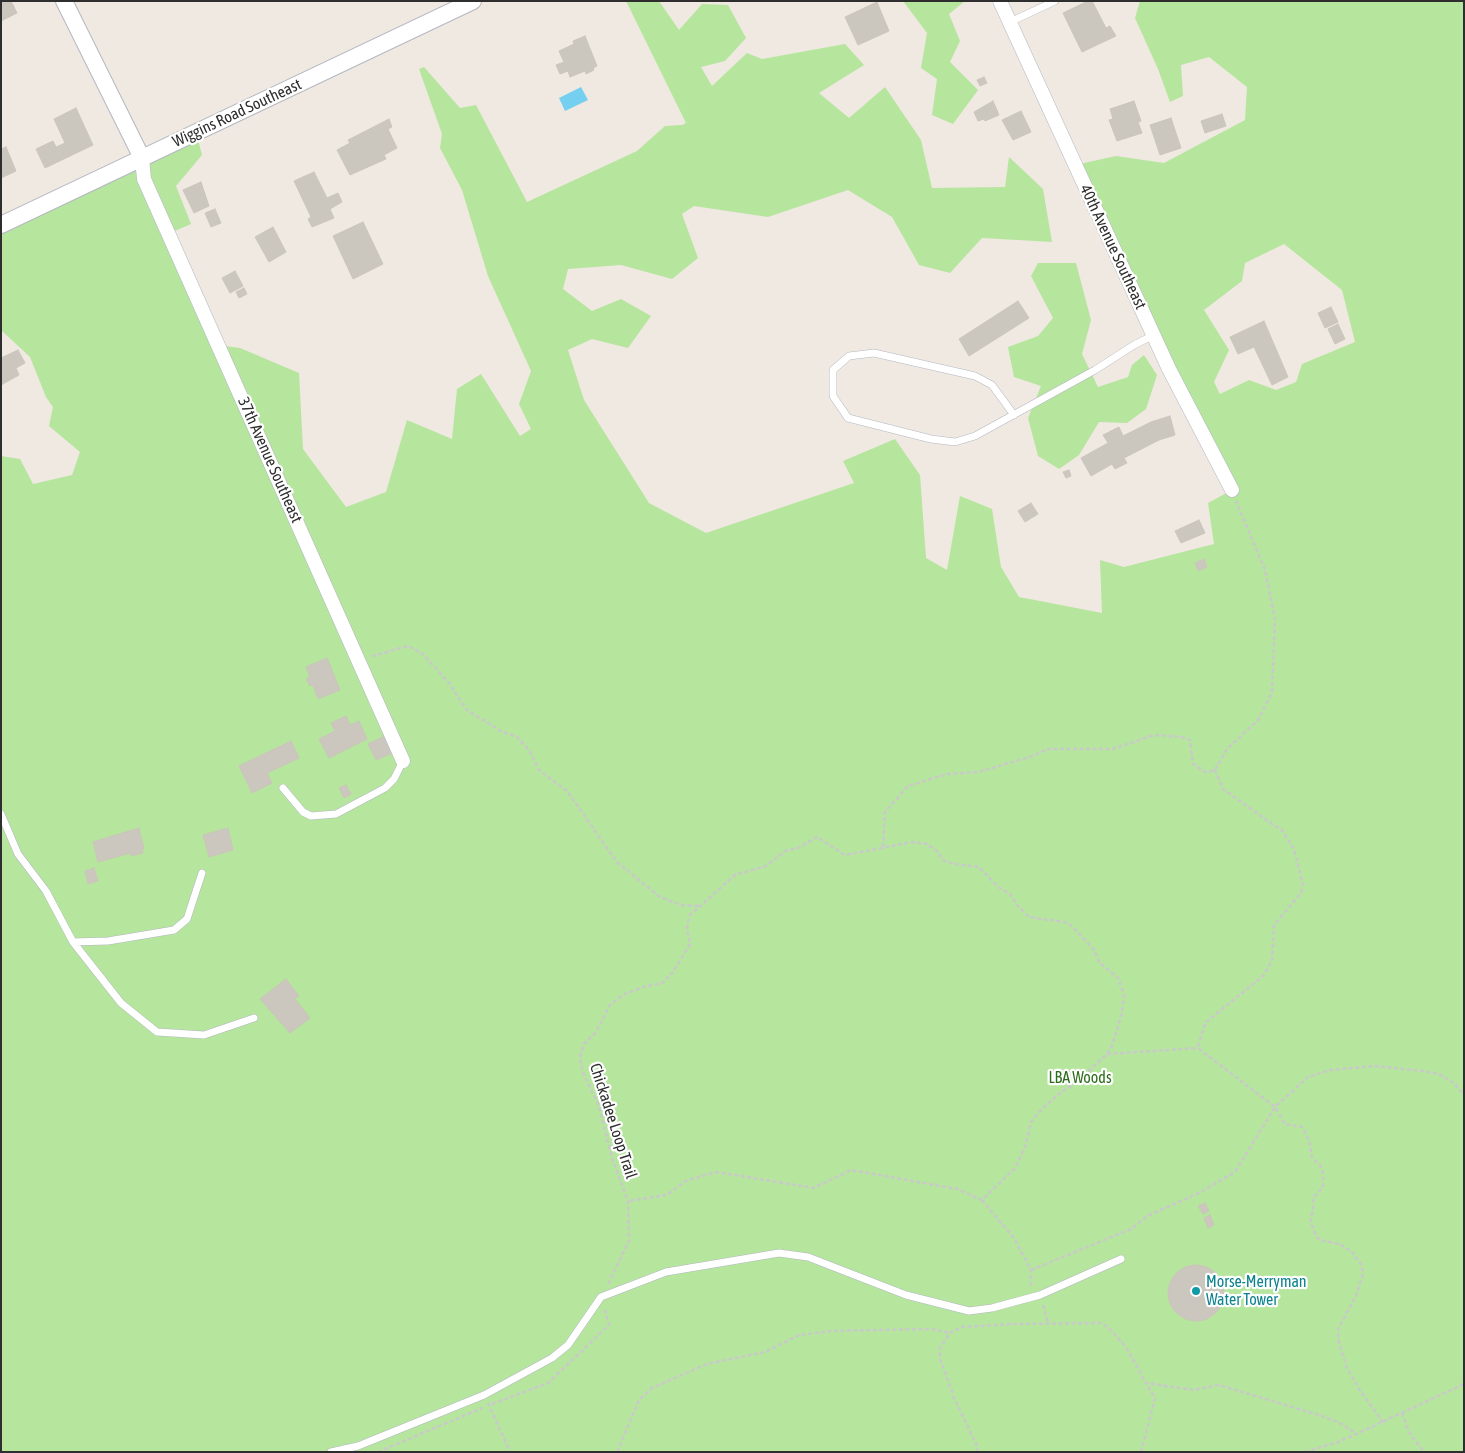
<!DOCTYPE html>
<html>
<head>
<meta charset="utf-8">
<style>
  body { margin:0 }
  #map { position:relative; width:1465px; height:1453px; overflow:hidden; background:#efe9e1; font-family:"Asap Condensed",sans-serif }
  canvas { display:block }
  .frame { position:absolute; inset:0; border:2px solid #2e2e2e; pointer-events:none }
</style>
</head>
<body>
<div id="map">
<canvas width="1465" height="1453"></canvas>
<div class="frame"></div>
</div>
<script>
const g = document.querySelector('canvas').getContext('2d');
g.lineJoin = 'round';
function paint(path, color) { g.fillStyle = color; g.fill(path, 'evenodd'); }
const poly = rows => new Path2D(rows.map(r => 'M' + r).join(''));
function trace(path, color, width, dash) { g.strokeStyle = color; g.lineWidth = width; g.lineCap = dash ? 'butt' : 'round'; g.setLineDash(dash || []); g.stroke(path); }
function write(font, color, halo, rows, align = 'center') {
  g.font = font + ' "Asap Condensed",sans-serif'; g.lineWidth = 4.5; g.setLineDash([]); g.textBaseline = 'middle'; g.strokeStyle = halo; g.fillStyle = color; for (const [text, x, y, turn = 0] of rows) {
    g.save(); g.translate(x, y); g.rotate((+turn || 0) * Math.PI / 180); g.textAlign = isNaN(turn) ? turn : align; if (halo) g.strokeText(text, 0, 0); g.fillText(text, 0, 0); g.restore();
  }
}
paint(poly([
  [626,1,659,1,679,30,702,4,728,5,746,38,725,61,701,67,712,86,747,53,762,59,845,44,864,65,819,93,849,118,885,87,921,140,932,188,1005,187,1009,157,1043,189,1052,242,982,238,950,273,919,265,892,217,848,190,768,217,694,206,682,214,698,258,672,279,621,265,568,269,563,289,592,311,621,299,651,316,628,348,592,339,568,350,584,400,649,503,706,533,854,483,843,461,895,439,920,475,926,558,947,570,960,496,992,509,1001,567,1019,597,1102,613,1100,560,1124,567,1214,544,1208,503,1232,490,1075,165,1116,156,1164,163,1245,120,1247,87,1209,57,1181,65,1183,96,1170,102,1158,69,1135,18,1140,1,1464,1,1464,1452,1,1452,1,456,20,459,33,484,72,475,80,452,49,426,53,407,46,397,30,357,1,330,1,225,196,132,202,155,176,186,191,224,168,234,218,345,240,348,299,373,303,449,346,507,386,492,407,420,452,439,457,389,481,374,520,436,531,429,519,404,531,371,488,276,462,190,440,148,442,134,419,69,424,67,460,108,476,105,527,202,637,151,665,126,682,125,686,123],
  [1284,244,1342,290,1355,342,1302,364,1296,382,1276,390,1249,380,1220,394,1214,382,1229,350,1204,310,1242,281,1245,263],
  [903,1,965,1,949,14,960,41,950,62,978,90,953,124,932,115,937,79,921,68,927,33],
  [1038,263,1076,263,1091,320,1082,354,1098,387,1128,377,1132,365,1144,355,1157,375,1146,409,1127,423,1099,422,1079,455,1059,469,1038,456,1028,418,1041,386,1014,377,1008,347,1038,336,1053,318,1031,276]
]), '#b6e59e');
paint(poly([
  [581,87,588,100,565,111,559,98]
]), '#75cff0');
const building = poly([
  [1,1,11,1,17,13,1,21,1,1],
  [1088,1,1092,1,1106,28,1110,26,1116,36,1082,52,1063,13,1088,1],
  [877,2,889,31,858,45,845,17,877,2],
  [585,36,597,66,593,68,594,70,586,74,585,71,570,77,568,71,560,74,556,65,564,62,559,51,574,44,573,41,585,36],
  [984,77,987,83,980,86,977,80,984,77],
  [993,101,999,115,985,121,984,119,978,121,974,112,993,101],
  [1134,101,1141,121,1138,122,1142,133,1117,141,1109,120,1113,119,1110,109,1134,101],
  [76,108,93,145,45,168,36,149,53,141,56,147,65,143,54,119,76,108],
  [1021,111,1031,132,1013,140,1002,120,1021,111],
  [1222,114,1226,126,1205,133,1201,121,1222,114],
  [1171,118,1181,148,1160,155,1150,125,1171,118],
  [389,119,392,127,388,129,397,148,384,155,386,159,350,175,337,150,350,143,348,140,389,119],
  [6,147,16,171,1,178,1,149,6,147],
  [314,172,327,198,338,193,342,202,330,209,334,218,312,227,308,219,311,217,294,181,314,172],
  [201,182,209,206,194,213,183,190,201,182],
  [215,209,221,223,211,227,205,213,215,209],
  [363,222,383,264,353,279,333,236,363,222],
  [273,227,286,252,269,262,255,237,273,227],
  [235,271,243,286,230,293,222,278,235,271],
  [244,288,247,294,239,298,236,292,244,288],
  [1018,301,1029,318,969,356,959,339,1018,301],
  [1331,307,1338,322,1325,328,1318,313,1331,307],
  [1264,321,1288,377,1272,385,1254,347,1238,354,1230,337,1264,321],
  [1338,324,1345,339,1335,344,1328,329,1338,324],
  [18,350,25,363,16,368,19,375,1,385,1,358,18,350],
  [1170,416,1175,435,1159,440,1124,458,1127,463,1115,469,1112,464,1091,476,1081,458,1108,443,1103,435,1119,427,1123,436,1151,422,1170,416],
  [1069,470,1071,476,1066,478,1063,472,1069,470],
  [1031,503,1038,514,1025,522,1018,511,1031,503],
  [1199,520,1205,533,1181,543,1175,531,1199,520],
  [1204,559,1207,567,1198,571,1195,563,1204,559],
  [327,658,340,690,318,699,313,685,310,686,306,679,310,677,306,667,327,658],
  [346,716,350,725,359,721,367,739,329,758,319,739,335,731,331,723,346,716],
  [387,735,395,752,376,760,368,744,387,735],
  [291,741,299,758,267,773,272,783,252,793,239,766,291,741],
  [346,785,351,794,344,798,339,788,346,785],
  [139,828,144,849,142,849,143,853,131,856,130,853,98,862,93,842,139,828],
  [228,828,233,850,209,857,203,835,228,828],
  [94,868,98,881,88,884,85,871,94,868],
  [286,979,299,996,295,999,310,1018,290,1033,260,999,286,979],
  [1205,1203,1209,1211,1203,1214,1198,1206,1205,1203],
  [1210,1215,1214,1225,1208,1228,1204,1218,1210,1215],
  '1168 1293a28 28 0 1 1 56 0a28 28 0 1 1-56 0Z'
]);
paint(building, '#cbc7bf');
trace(building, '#cbc5ba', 1);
const service = poly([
  [1010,22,1055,1],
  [1014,415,992,385,975,376,874,353,849,356,833,370,833,396,848,418,931,439,955,442,975,436,1095,370,1134,345,1154,335],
  [283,788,303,812,311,816,336,814,385,788,394,779,403,761],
  [1,814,18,854,46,891,73,942,121,1003,157,1032,204,1035,254,1018],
  [73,942,108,941,174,930,187,919,202,873],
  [331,1452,358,1446,484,1395,552,1358,568,1345,601,1297,666,1272,779,1253,808,1257,906,1295,969,1311,992,1308,1040,1295,1121,1259]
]);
const minor = poly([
  [1000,1,1169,369,1232,490],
  [142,158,144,179,403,761]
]);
const tertiary = poly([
  [64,1,142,158],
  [1,225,473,1]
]);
trace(service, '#b4b7c1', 8);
trace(minor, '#b4b7c1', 15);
trace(tertiary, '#b4b7c1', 18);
trace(poly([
  [372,656,408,646,423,654,448,682,467,710,501,731,517,737,529,750,539,770,567,791,617,862,660,897,681,905,698,906],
  [1215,770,1223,789,1272,824,1282,830,1294,849,1303,884,1301,893,1274,925,1272,961,1263,976,1205,1023,1198,1048,1275,1107,1285,1124,1302,1127,1309,1140,1312,1158,1320,1165,1323,1173,1323,1187,1314,1197,1311,1222,1316,1237,1324,1241,1340,1244,1352,1252,1362,1266,1363,1274,1356,1296,1338,1329,1339,1343,1347,1368,1361,1392,1383,1422],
  [883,847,885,812,908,786,947,774,978,772,1030,757,1048,749,1113,749,1154,735,1181,737,1190,740,1193,764,1205,772,1215,770,1227,749,1258,720,1272,692,1275,619,1265,570,1236,501],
  [1107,1054,1198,1048],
  [982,1200,1014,1238,1031,1270,1031,1287],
  [1031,1270,1131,1229,1149,1215,1199,1193,1235,1172,1275,1107,1308,1077,1330,1070,1375,1066,1422,1071,1439,1074,1454,1083,1464,1095],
  [608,1284,629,1241,628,1201,612,1158,599,1106,583,1073,580,1057,584,1044,596,1032,610,1005,623,995,643,987,662,983,673,972,690,944,687,928,689,916,735,875,766,866,785,851,798,848,817,837,845,855,912,842,927,844,937,851,943,860,954,864,979,867,998,887,1010,894,1018,906,1029,917,1064,922,1072,926,1094,950,1099,962,1118,978,1124,995,1122,1013,1112,1046,1107,1054,1077,1082,1060,1093,1042,1109,1031,1122,1025,1147,1015,1168,982,1200,957,1189,851,1170,814,1188,716,1172,686,1181,667,1195,628,1201],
  [1043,1305,1048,1323],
  [488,1403,510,1452],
  [492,1404,548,1383,609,1325,605,1310],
  [1402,1413,1410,1434,1424,1452],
  [378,1452,482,1408],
  [617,1452,639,1400,652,1388,707,1364,765,1352,799,1335,831,1331,931,1329,950,1333],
  [976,1452,978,1448,954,1398,940,1358,940,1348,950,1333,961,1327,1014,1324,1100,1323,1108,1327,1126,1347,1146,1383,1194,1390,1219,1385,1322,1416,1338,1422,1357,1434],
  [1141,1452,1155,1398,1146,1383],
  [1305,1452,1341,1441,1464,1384]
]), '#c9c9c9', 2.5, [4, 2.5]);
trace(service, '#fff', 7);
trace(minor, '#fff', 14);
trace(tertiary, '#fff', 16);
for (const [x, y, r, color] of [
  [1196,1291,5,"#0f9aa8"]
]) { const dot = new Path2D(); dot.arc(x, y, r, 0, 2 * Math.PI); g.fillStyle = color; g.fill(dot); trace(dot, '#fff', 2); }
write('16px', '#2e2e2e', '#fff', [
  ["Wiggins Road Southeast",237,113,-25],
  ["40th Avenue Southeast",1113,247,65],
  ["37th Avenue Southeast",270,460,66],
  ["Chickadee Loop Trail",613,1121,72]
]);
write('16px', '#2c6e1b', '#fff', [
  ["LBA Woods",1080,1078]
]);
write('16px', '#0d838f', '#fff', [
  ["Morse-Merryman",1206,1282],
  ["Water Tower",1206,1300]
], 'left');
</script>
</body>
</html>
